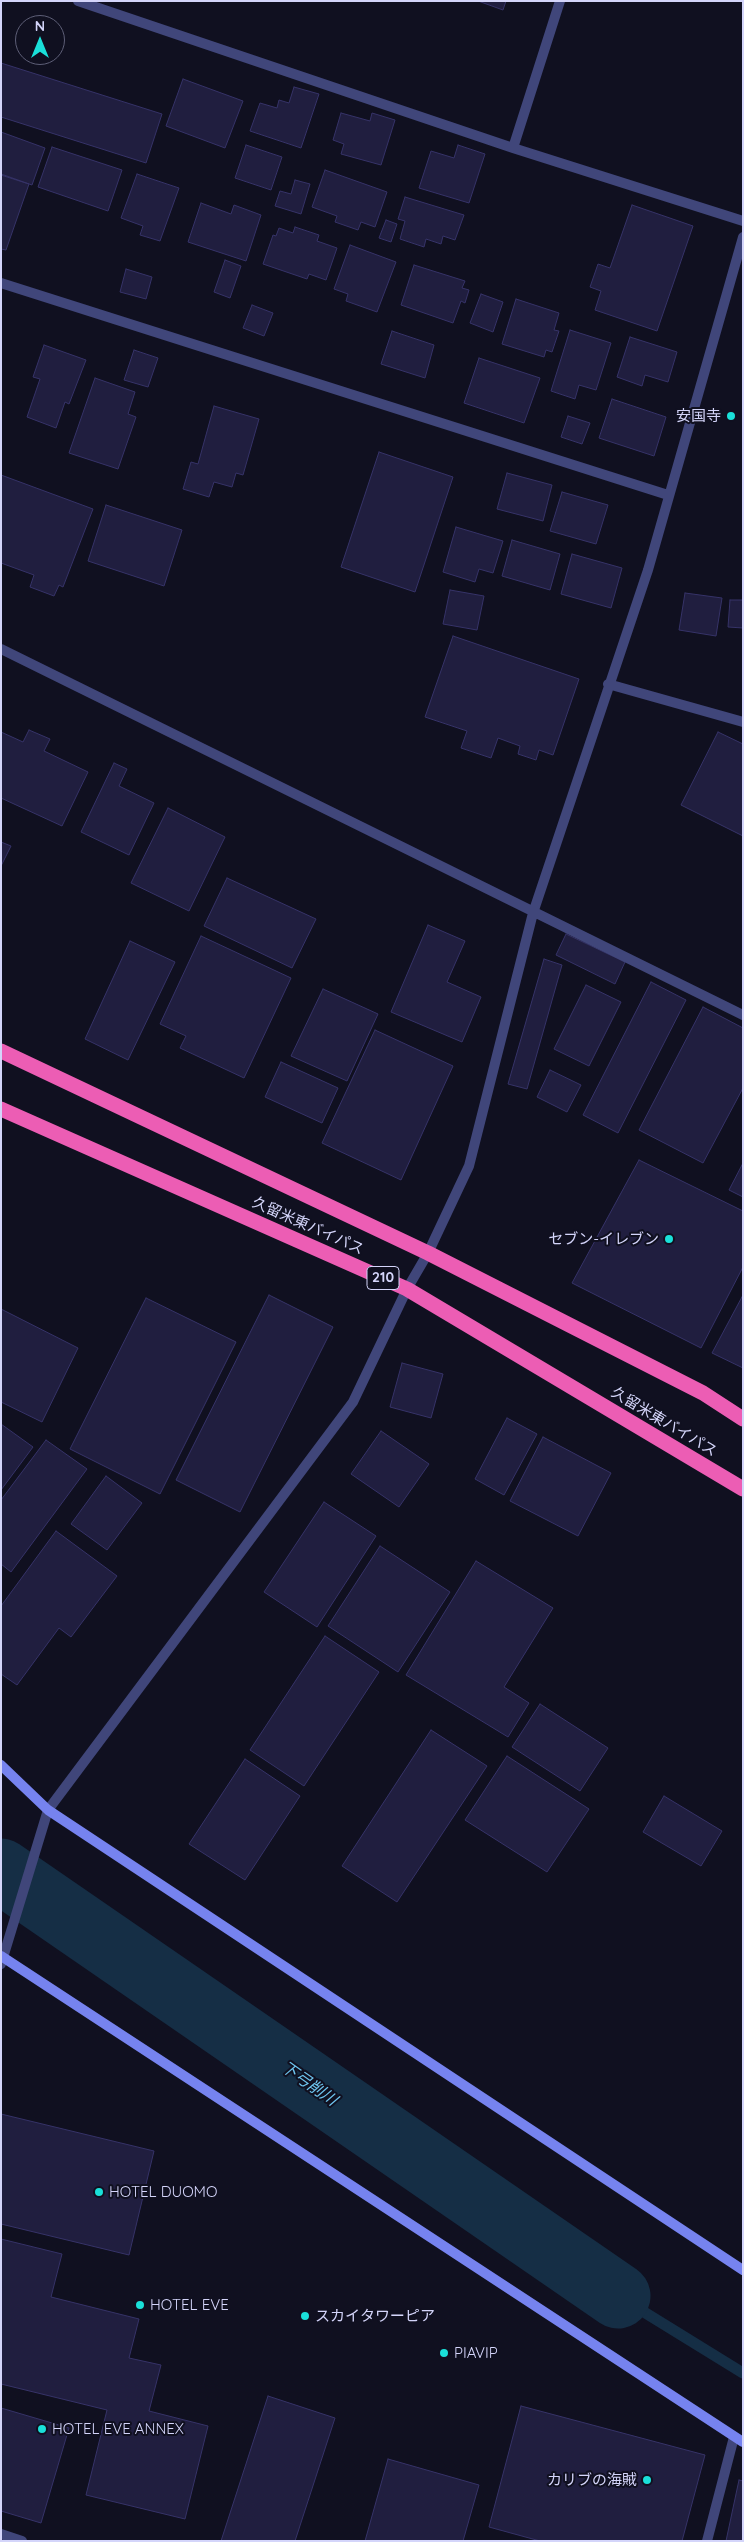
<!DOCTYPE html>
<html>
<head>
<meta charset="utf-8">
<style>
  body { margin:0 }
  #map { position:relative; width:744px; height:2542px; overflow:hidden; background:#101020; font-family:Quicksand,sans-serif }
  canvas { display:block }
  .frame { position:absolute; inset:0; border:2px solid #d4d5fa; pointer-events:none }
  .north { position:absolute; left:15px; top:15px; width:50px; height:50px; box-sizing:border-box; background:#101020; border:1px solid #5e5f77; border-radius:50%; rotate:0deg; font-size:14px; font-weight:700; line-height:20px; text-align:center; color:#d4d5fa }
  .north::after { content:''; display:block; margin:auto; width:18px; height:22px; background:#1ae0d9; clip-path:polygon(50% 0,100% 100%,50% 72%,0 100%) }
</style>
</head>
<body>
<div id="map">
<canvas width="744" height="2542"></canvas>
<div class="frame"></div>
<div class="north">N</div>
</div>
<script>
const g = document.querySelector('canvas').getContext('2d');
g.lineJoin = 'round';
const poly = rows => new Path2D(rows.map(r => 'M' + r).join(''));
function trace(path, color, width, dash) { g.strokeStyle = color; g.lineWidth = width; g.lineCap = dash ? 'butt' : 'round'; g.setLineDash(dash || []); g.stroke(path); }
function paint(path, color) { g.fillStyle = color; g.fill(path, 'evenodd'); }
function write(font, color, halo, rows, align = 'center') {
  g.font = font + ' Quicksand,"Noto Sans JP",sans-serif'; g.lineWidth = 4; g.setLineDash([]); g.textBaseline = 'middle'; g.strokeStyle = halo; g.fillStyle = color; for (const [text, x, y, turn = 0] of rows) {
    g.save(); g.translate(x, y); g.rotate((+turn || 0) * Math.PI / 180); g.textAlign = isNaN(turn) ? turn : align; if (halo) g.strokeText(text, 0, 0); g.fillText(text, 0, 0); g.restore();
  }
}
trace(poly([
  [1,1894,7,1875],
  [618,2296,743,2373]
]), '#152e45', 11);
trace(poly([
  [1,1871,618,2296]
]), '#152e45', 65);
const building = poly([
  [478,1,506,1,503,10,478,1],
  [1,63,162,114,146,163,1,117,1,63],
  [183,79,243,101,225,148,166,126,183,79],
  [294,87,319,94,301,148,250,131,260,103,277,108,279,100,289,103,294,87],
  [341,113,370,121,372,113,395,120,381,165,341,154,344,144,333,140,341,113],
  [1,132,45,148,32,185,1,174,1,132],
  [246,145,282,157,271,190,235,178,246,145],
  [458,145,485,154,469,203,419,188,431,151,454,158,458,145],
  [52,147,122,170,108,211,38,187,52,147],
  [325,170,387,192,375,227,361,222,358,230,335,222,337,216,312,207,325,170],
  [137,174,179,188,160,241,140,235,143,226,121,218,137,174],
  [1,175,29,184,6,250,1,249,1,175],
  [295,180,310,184,301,214,275,206,280,191,291,194,295,180],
  [405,197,464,215,455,240,443,236,441,244,426,239,424,247,400,239,405,221,398,219,405,197],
  [201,203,231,214,234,205,261,215,246,261,188,242,201,203],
  [632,205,693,226,657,331,595,310,601,291,590,287,598,264,610,268,632,205],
  [386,220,397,224,391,242,379,238,386,220],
  [295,227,319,235,317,241,337,248,326,280,309,274,307,279,263,264,273,235,276,236,279,228,293,233,295,227],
  [350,245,396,262,377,312,346,301,348,294,334,289,350,245],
  [225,260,241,266,230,298,214,292,225,260],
  [414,265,465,281,462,288,469,290,465,303,461,301,453,323,401,305,414,265],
  [126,269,152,277,146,299,120,292,126,269],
  [481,294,503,302,493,332,470,323,481,294],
  [516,299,559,313,554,330,559,331,552,352,546,350,544,357,502,344,516,299],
  [252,305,273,313,264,336,243,328,252,305],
  [570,330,611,343,596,390,579,385,575,399,551,391,570,330],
  [392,331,434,345,425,378,381,364,392,331],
  [630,337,677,352,668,382,645,375,642,386,617,377,630,337],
  [44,345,86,360,69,404,65,402,56,428,27,417,40,379,33,377,44,345],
  [134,350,158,358,148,387,124,380,134,350],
  [479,358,540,378,524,423,464,403,479,358],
  [95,378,135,392,128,414,136,417,118,469,69,453,95,378],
  [612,399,666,417,654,456,599,438,612,399],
  [214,406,259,419,243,475,236,473,232,487,214,482,209,497,183,489,191,462,198,464,214,406],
  [568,416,590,423,582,444,561,437,568,416],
  [379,452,453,477,415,592,341,567,379,452],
  [507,473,552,485,543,521,497,509,507,473],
  [1,475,93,509,63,587,59,585,54,596,30,587,34,575,1,563,1,475],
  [562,492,608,505,596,544,550,531,562,492],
  [106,505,182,530,164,586,88,561,106,505],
  [456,527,503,541,493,573,479,569,475,582,443,572,456,527],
  [512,540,560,554,550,590,502,576,512,540],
  [572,554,622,568,611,608,561,594,572,554],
  [450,590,484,596,477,630,443,624,450,590],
  [685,593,722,598,716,636,679,630,685,593],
  [730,600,743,600,743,628,728,627,730,600],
  [453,636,579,679,553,755,539,750,536,760,518,754,520,746,498,738,491,758,461,748,467,731,425,717,453,636],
  [29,730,50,739,44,751,88,772,62,826,1,798,1,732,23,742,29,730],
  [718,732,743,744,743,836,681,805,718,732],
  [114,763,127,769,119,786,154,803,129,855,81,832,114,763],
  [168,808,225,837,189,911,131,883,168,808],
  [1,842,11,846,1,866,1,842],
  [227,878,316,919,292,968,204,926,227,878],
  [428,925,465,941,447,982,481,997,462,1042,391,1012,428,925],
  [566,934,625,962,615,984,556,955,566,934],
  [201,936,291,978,244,1078,180,1048,186,1036,160,1024,201,936],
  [130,941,175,962,128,1060,85,1039,130,941],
  [544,959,562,965,527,1089,508,1084,544,959],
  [651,982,686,1000,618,1133,583,1115,651,982],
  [586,985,621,1002,589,1066,554,1049,586,985],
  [323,989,378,1014,347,1081,291,1056,323,989],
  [703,1007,743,1028,743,1088,703,1163,639,1130,703,1007],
  [375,1030,453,1066,401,1180,322,1143,375,1030],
  [281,1062,338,1088,322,1123,265,1097,281,1062],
  [550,1070,581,1085,567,1112,537,1097,550,1070],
  [639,1160,743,1211,743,1267,701,1348,572,1283,639,1160],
  [743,1163,743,1197,729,1190,743,1163],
  [269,1295,333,1327,240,1512,176,1480,269,1295],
  [743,1295,743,1368,712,1353,743,1295],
  [146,1298,236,1342,160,1494,70,1449,146,1298],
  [1,1309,78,1348,42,1422,1,1402,1,1309],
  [402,1363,443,1374,431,1418,390,1407,402,1363],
  [507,1418,537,1434,504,1495,475,1479,507,1418],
  [1,1424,33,1447,1,1490,1,1424],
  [381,1431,429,1464,399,1507,351,1474,381,1431],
  [543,1437,611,1473,578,1536,510,1501,543,1437],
  [46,1440,87,1469,11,1572,1,1564,1,1500,46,1440],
  [106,1476,142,1503,107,1550,71,1524,106,1476],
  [324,1502,376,1536,317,1627,264,1592,324,1502],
  [56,1531,117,1576,71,1637,59,1628,17,1685,1,1674,1,1606,56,1531],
  [380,1546,450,1592,398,1672,328,1626,380,1546],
  [476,1561,553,1608,504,1687,529,1703,508,1737,406,1675,476,1561],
  [325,1636,379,1672,304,1786,250,1750,325,1636],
  [540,1704,608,1748,580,1791,512,1747,540,1704],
  [431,1730,487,1766,397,1902,342,1866,431,1730],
  [507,1756,589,1809,547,1872,465,1820,507,1756],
  [245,1759,300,1796,245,1880,189,1844,245,1759],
  [664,1796,722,1831,701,1866,643,1832,664,1796],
  [1,2114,154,2151,129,2255,1,2224,1,2114],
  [1,2239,62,2254,51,2297,139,2319,129,2358,161,2365,149,2411,208,2426,185,2519,86,2495,107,2410,1,2384,1,2239],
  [268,2396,335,2418,295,2541,221,2541,268,2396],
  [521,2406,705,2455,682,2541,540,2541,489,2527,521,2406],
  [1,2408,69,2428,41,2523,1,2511,1,2408],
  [388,2459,479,2485,463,2541,365,2541,388,2459],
  [739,2480,743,2481,743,2541,726,2541,739,2480]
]);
paint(building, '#201e3f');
trace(building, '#363368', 1);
trace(poly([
  [78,1,513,148,743,221],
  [513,148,560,1],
  [1,283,668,495],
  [1,649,743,1015],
  [608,684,743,722],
  [1,1964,48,1810,353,1402,407,1289,428,1253,469,1166,533,913,648,570,743,237],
  [1,2534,22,2541],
  [707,2541,734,2437]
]), '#40467a', 10);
trace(poly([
  [1,1765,48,1810,743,2270],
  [1,1956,743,2442]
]), '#7683ef', 10);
trace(poly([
  [1,1051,428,1253,703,1393,743,1419],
  [1,1109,407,1289,743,1489]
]), '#ec5db4', 15);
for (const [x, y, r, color] of [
  [731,416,5,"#1ae0d9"],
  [669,1239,5,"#1ae0d9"],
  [99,2192,5,"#1ae0d9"],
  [140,2305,5,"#1ae0d9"],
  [305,2316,5,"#1ae0d9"],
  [444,2353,5,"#1ae0d9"],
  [42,2429,5,"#1ae0d9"],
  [647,2480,5,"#1ae0d9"]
]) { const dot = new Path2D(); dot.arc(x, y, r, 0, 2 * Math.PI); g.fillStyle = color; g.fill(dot); trace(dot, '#101020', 2); }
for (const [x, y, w] of [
  [383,1278,32]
]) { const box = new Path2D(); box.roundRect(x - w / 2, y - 11.5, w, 23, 4); g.fillStyle = '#101020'; g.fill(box); trace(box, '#d4d5fa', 1); }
write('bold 14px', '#d4d5fa', null, [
  ["210",383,1278]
]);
write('15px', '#d4d5fa', '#101020', [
  ["安国寺",721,416,"right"],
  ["セブン-イレブン",659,1239,"right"],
  ["HOTEL DUOMO",109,2192],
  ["HOTEL EVE",150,2305],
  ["スカイタワーピア",315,2316],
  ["PIAVIP",454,2353],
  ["HOTEL EVE ANNEX",52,2429],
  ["カリブの海賊",637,2480,"right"]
], 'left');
write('15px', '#d4d5fa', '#101020', [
  ["久留米東バイパス",308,1226,24],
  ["久留米東バイパス",664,1422,31]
]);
write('italic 16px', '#6ec4ee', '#101020', [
  ["下弓削川",309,2084,35]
]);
</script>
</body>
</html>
